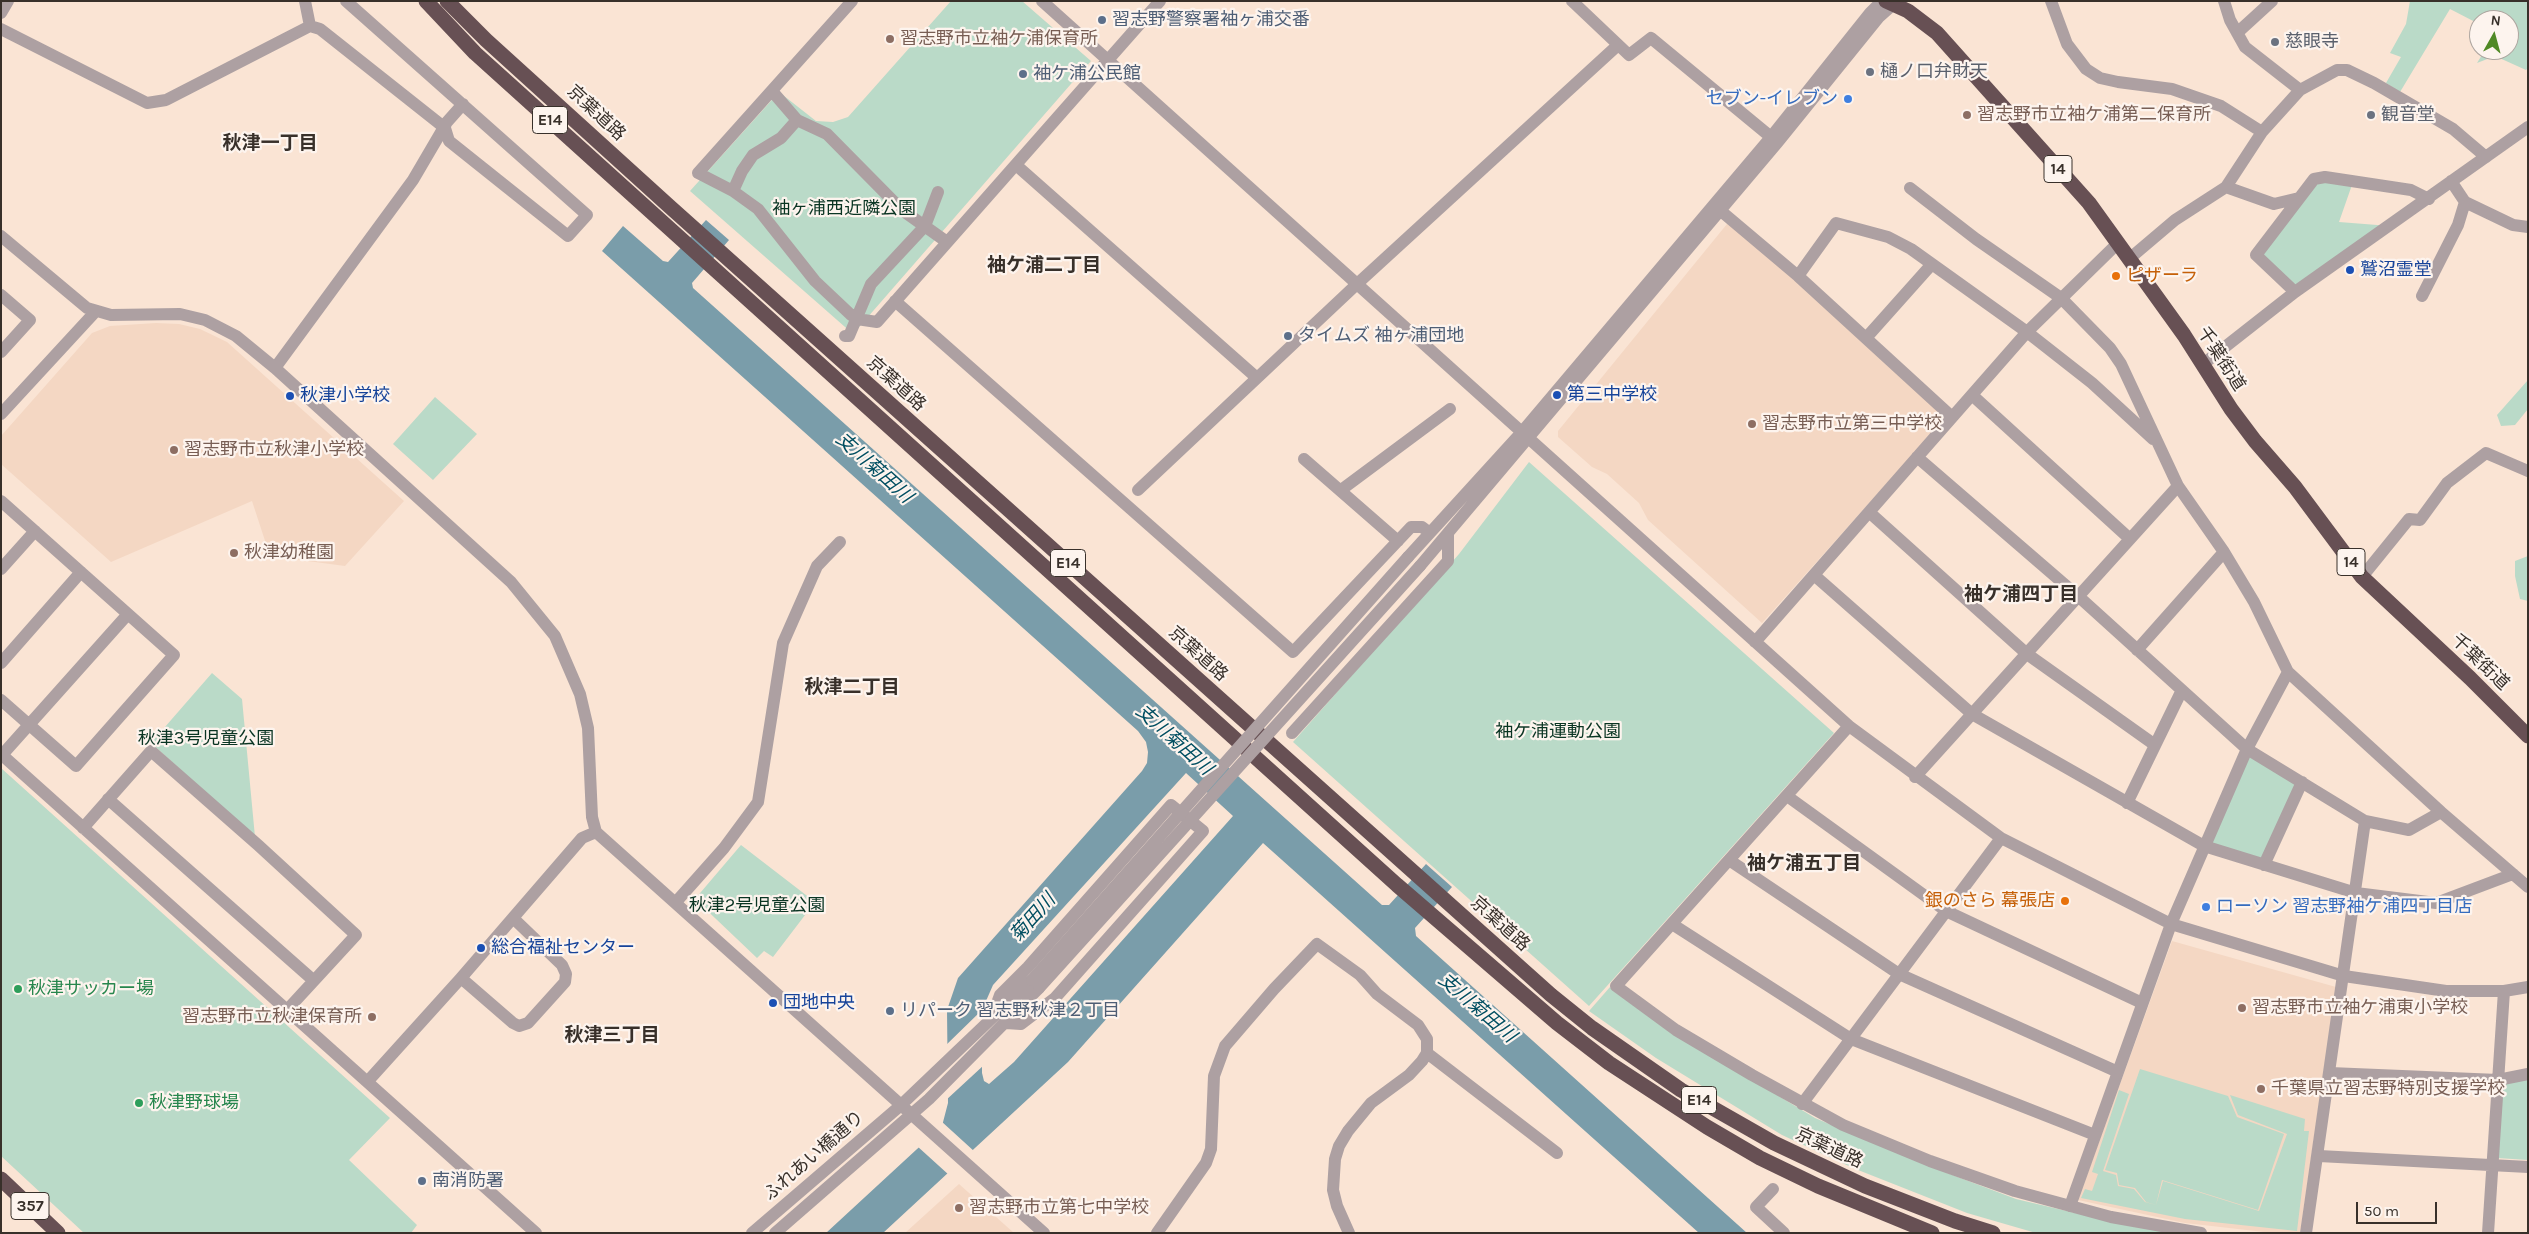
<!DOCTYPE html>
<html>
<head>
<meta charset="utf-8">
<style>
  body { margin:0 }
  #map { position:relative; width:2529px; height:1234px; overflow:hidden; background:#fae4d4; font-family:Karla,sans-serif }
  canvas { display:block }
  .frame { position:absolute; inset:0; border:2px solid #38302a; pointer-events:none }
  .north { position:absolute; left:2469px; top:10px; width:50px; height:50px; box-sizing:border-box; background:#fdf4ee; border:1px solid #aea6a0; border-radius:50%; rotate:7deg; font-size:14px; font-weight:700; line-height:20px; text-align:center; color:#38302a }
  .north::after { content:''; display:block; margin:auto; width:18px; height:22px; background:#508925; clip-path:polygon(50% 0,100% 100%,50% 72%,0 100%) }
  .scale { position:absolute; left:2356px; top:1202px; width:81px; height:22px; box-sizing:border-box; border:2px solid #38302a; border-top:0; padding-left:6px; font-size:15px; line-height:18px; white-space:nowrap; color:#38302a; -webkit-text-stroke:4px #fdf4ee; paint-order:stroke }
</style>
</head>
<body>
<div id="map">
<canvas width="2529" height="1234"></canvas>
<div class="frame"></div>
<div class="north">N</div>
<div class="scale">50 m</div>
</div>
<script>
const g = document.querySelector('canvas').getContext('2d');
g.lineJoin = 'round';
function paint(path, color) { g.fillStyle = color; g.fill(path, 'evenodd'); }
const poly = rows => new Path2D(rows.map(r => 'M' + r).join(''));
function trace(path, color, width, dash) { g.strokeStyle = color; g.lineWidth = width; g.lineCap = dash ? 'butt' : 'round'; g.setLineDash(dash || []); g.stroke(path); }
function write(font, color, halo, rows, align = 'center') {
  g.font = font + ' Karla,"Noto Sans JP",sans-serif'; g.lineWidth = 4.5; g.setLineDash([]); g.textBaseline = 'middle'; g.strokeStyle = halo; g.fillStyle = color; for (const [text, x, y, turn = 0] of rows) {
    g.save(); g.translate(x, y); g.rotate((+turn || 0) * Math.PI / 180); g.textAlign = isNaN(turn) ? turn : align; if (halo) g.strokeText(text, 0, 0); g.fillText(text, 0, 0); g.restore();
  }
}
paint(poly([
  [1727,224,1734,224,1946,417,1762,623,1648,520,1639,503,1607,474,1592,467,1558,437,1558,431],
  [156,323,179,324,200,329,227,342,404,501,345,566,270,556,252,501,111,562,1,464,1,436,92,333,110,326],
  [2172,941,2336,987,2300,1233,2273,1233,2185,1223,2078,1200],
  [959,1184,1014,1233,905,1233]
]), '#f4d7c3');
paint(poly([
  [951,1,1022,1,1091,61,853,334,690,191,779,92,816,121,833,122,848,117],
  [2410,1,2528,1,2528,68,2526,70,2495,56,2477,63,2485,50,2509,50,2509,20,2479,20,2479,24,2450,9,2400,92,2386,83,2401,57,2390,53,2406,24],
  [2314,179,2353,182,2339,222,2390,226,2295,292,2256,255],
  [2528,380,2528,409,2515,425,2501,426,2497,415],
  [435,397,477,434,433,480,393,444],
  [1529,462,1834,733,1589,1006,1293,742,1459,554],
  [2528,556,2528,601,2520,599,2515,576,2515,561],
  [212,673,242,699,255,837,151,743],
  [2249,755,2297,784,2261,859,2211,843],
  [1,768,390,1118,349,1160,417,1225,411,1233,84,1233,1,1156],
  [741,845,815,902,773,957,764,951,757,958,695,899],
  [1610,987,1655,1021,1815,1118,1934,1168,2016,1199,2071,1212,2174,1233,2036,1233,1967,1213,1853,1168,1782,1135,1656,1058,1589,1011],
  [2140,1069,2228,1096,2237,1117,2284,1134,2258,1210,2162,1180,2156,1205,2146,1202,2135,1188,2119,1185,2117,1173,2105,1170],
  [2528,1079,2528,1160,2497,1158,2502,1084],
  [2119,1090,2129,1094,2103,1171,2116,1175,2118,1186,2134,1189,2145,1202,2156,1205,2163,1181,2259,1211,2287,1134,2238,1115,2230,1095,2305,1119,2304,1131,2309,1131,2297,1231,2185,1219,2081,1198,2085,1189,2092,1191,2098,1174,2092,1172]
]), '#badac8');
paint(poly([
  [706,220,729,240,692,283,693,288,1382,905,1389,905,1426,864,1452,887,1415,928,1416,936,1747,1233,1699,1233,1263,843,1068,1062,883,1233,826,1233,942,1126,948,1103,947,1010,958,978,1142,771,1147,763,1148,752,1146,742,1138,731,602,251,623,226,663,261,668,262],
  [1186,773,1233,816,1014,1062,989,1084,984,1081,982,1073,982,1020,986,1001,993,985]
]), '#7a9daa');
paint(poly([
  [982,1010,984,1065,945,1101,943,1048],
  [941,1121,975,1152,949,1175,917,1146]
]), '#fae4d4');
trace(poly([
  [305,1,310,26],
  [852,1,698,173,733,191,758,209,815,281,850,314,857,319,877,322,1160,1],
  [1042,1,1849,726,2001,838,2171,924,2344,976,2446,991,2504,991,2528,987],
  [1572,1,1629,55,1651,38,1777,142],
  [2051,1,2067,44,2086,69,2100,78,2118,82,2172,89,2221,106,2262,132],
  [2224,1,2230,20,2245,47,2300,90],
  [1,13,8,1],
  [1,29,147,103,166,100,310,26,320,29,445,128,449,141,568,236,587,215,346,1],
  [2237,33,2272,1],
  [772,91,797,120,827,134,902,210,947,242],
  [1016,165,1257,378],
  [2451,181,2465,202,2513,225,2528,227],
  [2226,187,2262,132,2300,90,2337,70,2347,70,2374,83,2453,129,2486,157],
  [1910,188,1976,239,2061,298,2110,348,2121,364,2178,486,2224,552,2254,602,2288,672,2247,749,2171,924,2070,1206],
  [733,191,742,171,753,155,781,138,797,120],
  [1715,206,1798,276,1952,417],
  [1,236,87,308,111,315,180,314,205,320,236,336,275,368,511,582,555,636,580,694,588,728,592,817,596,832,1044,1233],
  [2129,259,2175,220,2226,187,2274,204,2299,198],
  [1798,276,1836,223,1888,237,1911,249,2027,332,2092,383,2153,439],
  [2295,292,2256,255,2314,179,2325,177,2411,190,2429,199],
  [1,295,30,320,1,352],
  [2422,296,2458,225,2465,202],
  [895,301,1293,652,1411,527,1422,527,1430,533],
  [845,336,849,336,871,284,925,226,938,192],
  [1866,338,1932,264],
  [2202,365,2295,292,2528,127],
  [275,368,413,180,447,122,463,104],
  [1972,395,2130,539],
  [1,414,96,311],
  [1917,457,2078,596,2247,749,2365,821,2409,830,2441,812],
  [1304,459,1398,541],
  [1138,490,1357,284,1618,45],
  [1341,490,1450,409],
  [1,501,174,655,76,766,1,700],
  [1869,512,2027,654,2155,745],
  [1408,557,1521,433,1771,137,1870,13,1882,1],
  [1420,566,1778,142,1879,17,1897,1],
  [1,569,35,531],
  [1814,575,1972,714,2204,846,2356,893,2436,903,2513,874],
  [2362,577,2409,519,2420,520,2447,483,2486,453,2528,471],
  [1755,642,2027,332,2118,243],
  [2137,650,2224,552],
  [1,663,81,572],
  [2288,672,2441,812,2528,887],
  [1849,726,1616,986,1676,1030,1752,1075,1843,1125,1930,1161,2015,1191,2111,1217,2201,1233],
  [1292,733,1448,561,1448,534],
  [1,754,536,1233],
  [2,755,128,614],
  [1915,777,2178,486],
  [1787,796,1946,911,2142,1003],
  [108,799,313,980],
  [2127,803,2182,690],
  [83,828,151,751,258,845,356,935,287,1010],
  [1729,860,1899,974,2118,1072],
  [2264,865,2302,782],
  [676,902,724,848,758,802,783,643,817,566,840,542],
  [1672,924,1851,1039,2095,1135],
  [461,978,513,1023,519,1026,528,1023,565,982,566,974,562,965,513,918],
  [992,1017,1000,995,1028,967,1171,805,1203,831,1055,998,1021,1024,1006,1023],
  [1427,1053,1557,1153],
  [2330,1073,2498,1080,2528,1074],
  [368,1081,461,978,582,838,596,832],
  [1802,1104,2001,838],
  [2319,1156,2528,1167],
  [1773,1189,1756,1207,1784,1233],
  [752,1233,900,1106,1032,980],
  [775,1233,929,1099,1039,988],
  [1157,1233,1206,1163,1211,1149,1214,1076,1225,1046,1274,989,1317,944,1360,975,1377,994,1418,1025,1427,1039,1427,1053,1422,1061,1409,1075,1371,1103,1348,1131,1339,1146,1335,1159,1333,1190,1337,1206,1349,1233],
  [2306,1233,2365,821],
  [2488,1233,2504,991]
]), '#ada0a2', 12);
trace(poly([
  [426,1,475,53,1397,885,1557,1023,1609,1063,1707,1127,1760,1158,1818,1186,1932,1233],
  [447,1,486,40,669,206,1551,995,1592,1028,1681,1090,1774,1143,1865,1186,1955,1221,1993,1233],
  [1886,1,1908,11,1937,33,2089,203,2184,335,2231,409,2255,441,2295,487,2362,577,2470,678,2528,736],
  [1,1179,58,1233]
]), '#675054', 15);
trace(poly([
  [1032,980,1408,557],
  [1039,988,1420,566]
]), '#ada0a2', 12);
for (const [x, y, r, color] of [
  [1102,20,5,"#5c6f8a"],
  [890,39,5,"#8d6e63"],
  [2275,42,5,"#6b7280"],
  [1870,72,5,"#6b7280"],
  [1023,74,5,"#5c6f8a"],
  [1848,99,5,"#3f7fe0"],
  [1967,115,5,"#8d6e63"],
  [2371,115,5,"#6b7280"],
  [2350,270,5,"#1a4fb4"],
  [2116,276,5,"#e8710a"],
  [1288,336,5,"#5c6f8a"],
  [1557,395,5,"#1a4fb4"],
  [290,396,5,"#1a4fb4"],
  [1752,424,5,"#8d6e63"],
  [174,450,5,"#8d6e63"],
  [234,553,5,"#8d6e63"],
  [2065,901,5,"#e8710a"],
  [2206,907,5,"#3f7fe0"],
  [481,948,5,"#1a4fb4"],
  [18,989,5,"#2e9e5b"],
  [773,1003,5,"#1a4fb4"],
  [2242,1008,5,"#8d6e63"],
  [890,1011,5,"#5c6f8a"],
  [372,1017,5,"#8d6e63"],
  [2261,1089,5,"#8d6e63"],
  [139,1103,5,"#2e9e5b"],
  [422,1181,5,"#5c6f8a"],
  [959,1208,5,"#8d6e63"]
]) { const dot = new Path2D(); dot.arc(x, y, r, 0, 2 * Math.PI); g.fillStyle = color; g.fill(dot); trace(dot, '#fdf4ee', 2); }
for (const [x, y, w] of [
  [550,120,35],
  [2058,169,28],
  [2351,562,28],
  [1068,563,35],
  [1699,1100,35],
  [30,1206,38]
]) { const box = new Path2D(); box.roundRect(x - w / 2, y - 13.5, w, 27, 4); g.fillStyle = '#fdf4ee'; g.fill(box); trace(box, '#38302a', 1); }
write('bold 16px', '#38302a', null, [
  ["E14",550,120],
  ["14",2058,169],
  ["14",2351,562],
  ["E14",1068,563],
  ["E14",1699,1100],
  ["357",30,1206]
]);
write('18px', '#4e5e75', '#fdf4ee', [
  ["習志野警察署袖ヶ浦交番",1112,20],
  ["袖ケ浦公民館",1033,74],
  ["タイムズ 袖ヶ浦団地",1298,336],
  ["リパーク 習志野秋津２丁目",900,1011],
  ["南消防署",432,1181]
], 'left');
write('18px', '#785e54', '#fdf4ee', [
  ["習志野市立袖ケ浦保育所",900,39],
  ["習志野市立袖ケ浦第二保育所",1977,115],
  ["習志野市立第三中学校",1762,424],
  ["習志野市立秋津小学校",184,450],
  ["秋津幼稚園",244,553],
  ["習志野市立袖ケ浦東小学校",2252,1008],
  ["習志野市立秋津保育所",362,1017,"right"],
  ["千葉県立習志野特別支援学校",2271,1089],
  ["習志野市立第七中学校",969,1208]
], 'left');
write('18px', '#5b616d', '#fdf4ee', [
  ["慈眼寺",2285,42],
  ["樋ノ口弁財天",1880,72],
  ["観音堂",2381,115]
], 'left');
write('18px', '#366cbe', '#fdf4ee', [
  ["セブン-イレブン",1838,99],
  ["ローソン 習志野袖ケ浦四丁目店",2216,907,"left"]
], 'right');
write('18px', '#38302a', '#fdf4ee', [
  ["京葉道路",596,113,43],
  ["千葉街道",2221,359,57],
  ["京葉道路",896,384,42],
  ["京葉道路",1198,654,42],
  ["千葉街道",2480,662,44],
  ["京葉道路",1500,924,42],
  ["京葉道路",1829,1148,25],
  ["ふれあい橋通り",814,1156,-41]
]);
write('18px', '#0a3523', '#fdf4ee', [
  ["袖ヶ浦西近隣公園",844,209],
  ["袖ケ浦運動公園",1558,732],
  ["秋津3号児童公園",206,739],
  ["秋津2号児童公園",757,906]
]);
write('18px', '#164399', '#fdf4ee', [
  ["鷲沼霊堂",2360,270],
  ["第三中学校",1567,395],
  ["秋津小学校",300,396],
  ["総合福祉センター",491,948],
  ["団地中央",783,1003]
], 'left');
write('18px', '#c56008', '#fdf4ee', [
  ["ピザーラ",2126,276],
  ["銀のさら 幕張店",2055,901,"right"]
], 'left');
write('18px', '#27864d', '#fdf4ee', [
  ["秋津サッカー場",28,989],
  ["秋津野球場",149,1103]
], 'left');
write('bold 19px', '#38302a', '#fdf4ee', [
  ["秋津一丁目",270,144],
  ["袖ケ浦二丁目",1044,266],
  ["袖ケ浦四丁目",2021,595],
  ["秋津二丁目",852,688],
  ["袖ケ浦五丁目",1804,864],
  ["秋津三丁目",612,1036]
]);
write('italic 19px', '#014e61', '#fdf4ee', [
  ["支川菊田川",874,468,42],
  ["支川菊田川",1174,740,42],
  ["菊田川",1033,918,-48],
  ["支川菊田川",1477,1008,41]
]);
</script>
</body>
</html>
